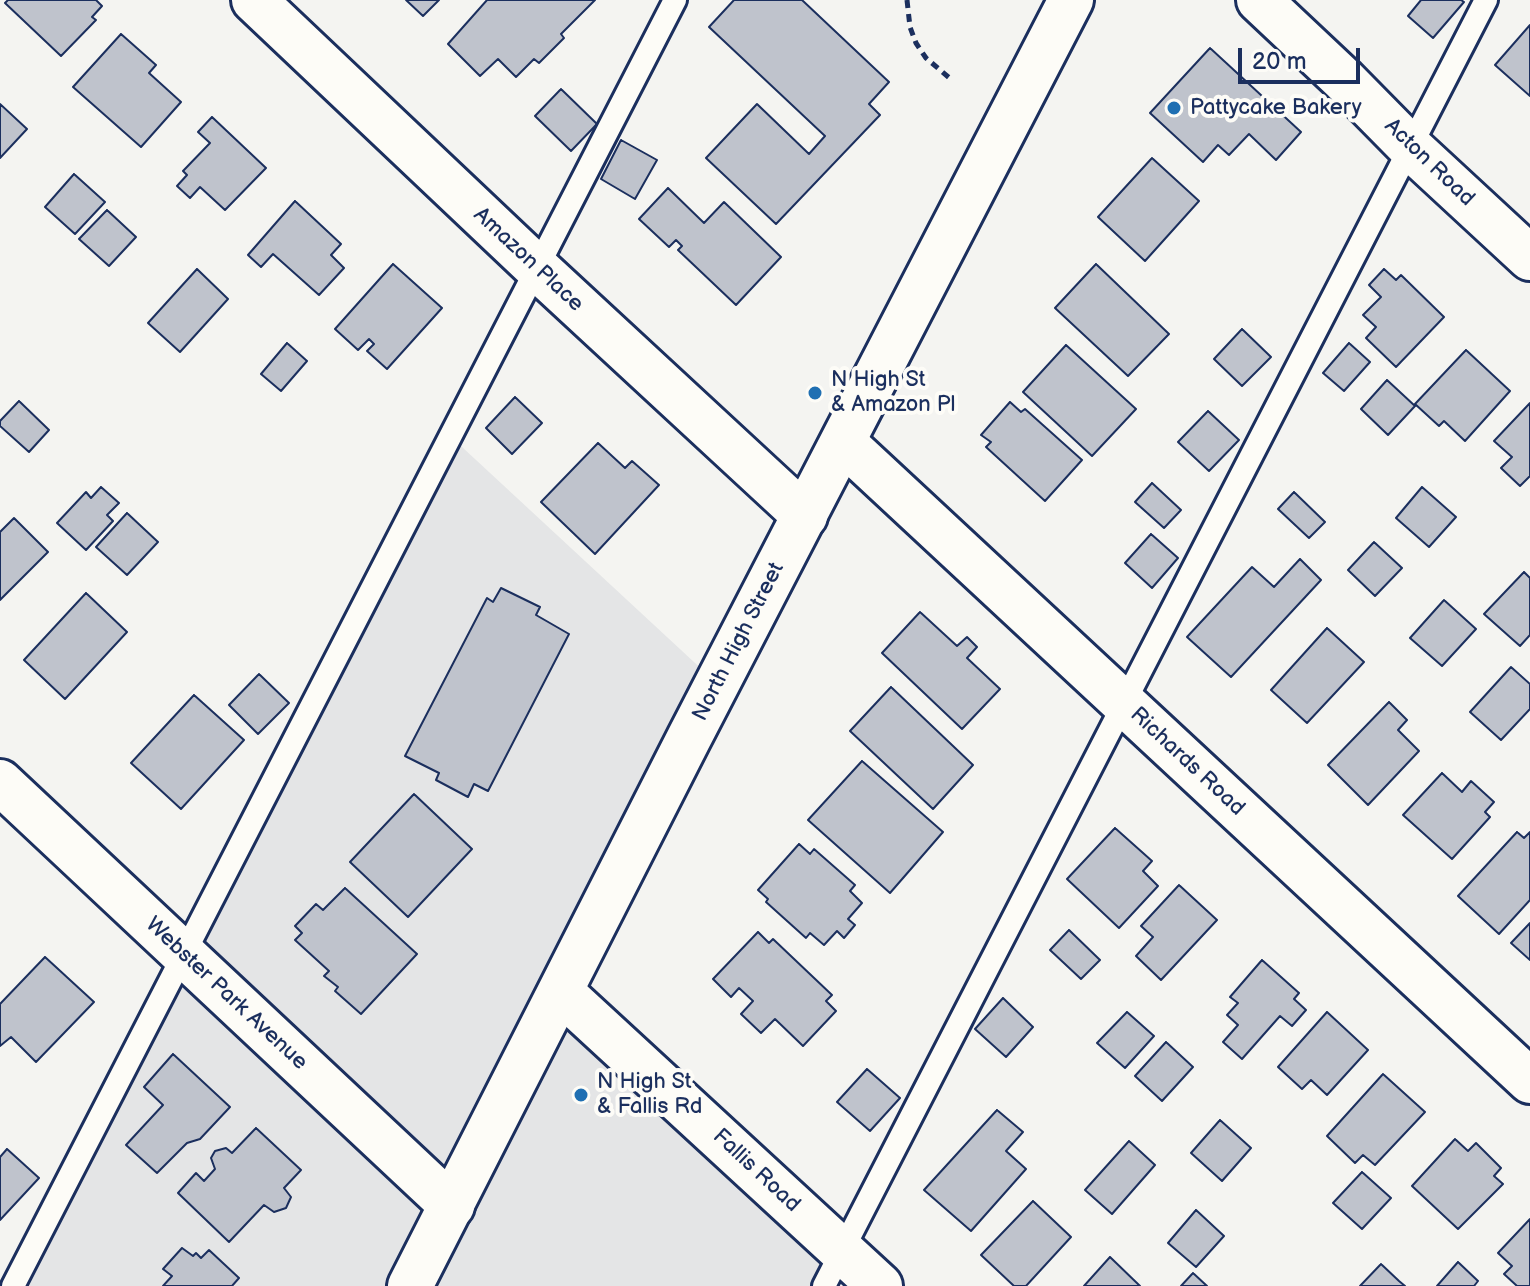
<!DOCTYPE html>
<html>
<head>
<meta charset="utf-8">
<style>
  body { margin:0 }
  #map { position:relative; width:1530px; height:1286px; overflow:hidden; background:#f4f4f1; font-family:"Balsamiq Sans",sans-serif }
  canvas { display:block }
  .scale { position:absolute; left:1238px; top:48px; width:122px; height:36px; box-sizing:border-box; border:4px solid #1b2f5e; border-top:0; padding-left:10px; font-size:24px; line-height:28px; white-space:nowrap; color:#1b2f5e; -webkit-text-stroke:6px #fdfcf7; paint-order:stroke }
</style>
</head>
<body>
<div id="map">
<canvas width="1530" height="1286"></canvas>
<div class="scale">20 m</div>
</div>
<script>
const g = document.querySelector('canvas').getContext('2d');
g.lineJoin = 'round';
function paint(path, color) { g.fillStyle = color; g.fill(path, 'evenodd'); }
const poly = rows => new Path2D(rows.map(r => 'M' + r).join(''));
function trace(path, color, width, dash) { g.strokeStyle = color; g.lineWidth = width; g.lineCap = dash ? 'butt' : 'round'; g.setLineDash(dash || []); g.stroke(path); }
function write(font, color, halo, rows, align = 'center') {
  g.font = font + ' "Balsamiq Sans",sans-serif'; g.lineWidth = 8; g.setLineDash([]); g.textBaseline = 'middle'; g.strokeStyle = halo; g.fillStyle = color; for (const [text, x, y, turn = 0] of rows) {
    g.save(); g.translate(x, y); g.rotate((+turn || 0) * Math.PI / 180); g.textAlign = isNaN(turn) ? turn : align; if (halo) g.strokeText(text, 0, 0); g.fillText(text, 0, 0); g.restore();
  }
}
paint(poly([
  [448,434,722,688,566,991,850,1255,834,1286,6,1286]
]), '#e4e5e6');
const building = poly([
  [8,0,96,0,102,6,92,17,96,20,61,56,5,3,8,0],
  [406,0,439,0,423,16,406,0],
  [487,0,595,0,561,34,564,38,539,63,534,59,516,77,498,59,480,76,448,44,487,0],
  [734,0,802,0,889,82,869,104,880,115,776,224,706,158,757,104,809,154,825,136,709,27,734,0],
  [1421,0,1461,0,1464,2,1433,38,1408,16,1421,0],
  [1530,25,1530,96,1495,65,1530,25],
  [121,34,156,65,149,73,181,102,141,147,73,87,121,34],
  [1210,48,1301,132,1276,160,1249,134,1229,155,1218,145,1203,162,1150,113,1210,48],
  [561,89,597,124,571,151,535,116,561,89],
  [0,104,27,129,0,158,0,104],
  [212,117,266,168,225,210,200,187,190,198,177,186,187,175,183,171,210,143,198,132,212,117],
  [621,140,657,160,635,199,601,179,621,140],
  [1152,158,1199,201,1145,261,1098,217,1152,158],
  [74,174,105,202,75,234,45,207,74,174],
  [668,188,704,223,724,202,781,257,736,305,678,250,682,246,676,240,669,247,639,219,668,188],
  [295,201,341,244,331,255,344,268,319,295,273,254,261,267,248,255,295,201],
  [107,210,136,237,109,266,79,239,107,210],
  [393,264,442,308,387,369,367,351,374,344,369,339,358,350,335,329,393,264],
  [1096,264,1169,334,1128,376,1055,308,1096,264],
  [197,269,228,299,180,352,148,323,197,269],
  [1384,269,1396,280,1401,275,1444,317,1396,367,1366,338,1376,327,1363,315,1381,297,1369,285,1384,269],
  [1242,329,1271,357,1242,386,1214,359,1242,329],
  [287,343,307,361,281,391,261,374,287,343],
  [1349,343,1370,362,1344,391,1323,373,1349,343],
  [1066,345,1136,409,1092,456,1023,392,1066,345],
  [1466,350,1510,391,1465,441,1444,421,1439,426,1415,404,1466,350],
  [1387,380,1415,406,1388,435,1361,409,1387,380],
  [515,397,542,423,512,454,486,428,515,397],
  [19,401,49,430,29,452,0,426,0,421,19,401],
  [1010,402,1021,412,1025,409,1082,460,1045,501,986,447,991,442,981,435,1010,402],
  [1530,403,1530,476,1520,486,1501,468,1512,457,1494,441,1530,403],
  [1208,411,1239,440,1209,471,1178,442,1208,411],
  [598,443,625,468,632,461,659,485,595,554,541,502,598,443],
  [1152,483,1181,510,1164,528,1135,502,1152,483],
  [101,487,119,503,107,515,113,521,86,550,57,523,86,492,91,498,101,487],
  [1422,487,1456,517,1429,547,1396,518,1422,487],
  [1294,492,1325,522,1309,538,1278,509,1294,492],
  [127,513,158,542,127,575,96,547,127,513],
  [14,518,48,552,0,600,0,532,14,518],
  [1151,534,1178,558,1152,588,1125,563,1151,534],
  [1374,542,1402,568,1375,596,1348,570,1374,542],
  [1300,559,1321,580,1231,677,1187,637,1252,567,1274,587,1300,559],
  [1524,572,1530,578,1530,635,1520,646,1484,614,1524,572],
  [501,588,540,607,536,615,569,634,488,791,474,784,468,797,436,780,439,773,405,756,487,598,493,602,501,588],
  [86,593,127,632,65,699,24,660,86,593],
  [1444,600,1476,629,1442,666,1410,638,1444,600],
  [920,612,957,646,967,637,977,647,967,658,1000,689,962,729,882,653,920,612],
  [1327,628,1364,662,1307,723,1271,690,1327,628],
  [1511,667,1530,684,1530,709,1501,740,1470,712,1511,667],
  [259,674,289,703,258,734,229,705,259,674],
  [891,687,973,765,933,809,850,731,891,687],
  [194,695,244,740,181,809,131,763,194,695],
  [1389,702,1407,720,1398,730,1419,751,1368,805,1328,765,1389,702],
  [862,761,943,832,890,893,808,820,862,761],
  [1442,773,1462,792,1471,781,1494,802,1485,812,1490,817,1452,859,1403,815,1442,773],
  [414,794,472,849,408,917,350,862,414,794],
  [1115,828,1152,861,1143,871,1158,886,1119,928,1067,879,1115,828],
  [1517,832,1524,838,1530,832,1530,900,1499,934,1458,896,1517,832],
  [799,844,810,854,814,849,855,885,850,891,862,903,848,919,855,925,844,938,837,931,824,945,810,933,806,938,766,902,768,899,758,890,799,844],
  [1179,885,1217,920,1161,980,1136,956,1153,937,1141,926,1179,885],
  [345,888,417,954,361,1014,335,991,338,987,324,976,329,971,295,940,302,933,295,926,316,904,323,910,345,888],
  [1530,923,1530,960,1511,943,1530,923],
  [1069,930,1100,960,1081,979,1050,950,1069,930],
  [758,932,769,943,773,939,832,995,826,1001,836,1011,803,1046,775,1019,761,1033,741,1014,753,1001,739,988,731,997,713,979,758,932],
  [45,957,94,1002,36,1062,11,1037,0,1046,0,1004,45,957],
  [1262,960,1299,993,1294,999,1306,1010,1292,1026,1280,1016,1242,1059,1223,1042,1238,1025,1227,1015,1238,1003,1230,997,1262,960],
  [1003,998,1033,1027,1006,1057,975,1029,1003,998],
  [1127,1012,1154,1036,1125,1068,1097,1043,1127,1012],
  [1327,1012,1368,1050,1327,1095,1311,1080,1302,1089,1278,1067,1327,1012],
  [1166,1042,1193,1067,1162,1101,1135,1076,1166,1042],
  [173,1054,230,1107,200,1139,187,1143,157,1173,126,1145,163,1105,144,1087,173,1054],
  [867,1069,900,1098,870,1131,837,1102,867,1069],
  [1383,1074,1425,1112,1375,1165,1363,1155,1355,1163,1327,1136,1383,1074],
  [997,1110,1023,1132,1006,1151,1026,1169,971,1231,924,1190,997,1110],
  [1220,1120,1251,1148,1222,1181,1191,1153,1220,1120],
  [256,1128,301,1170,284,1188,291,1197,286,1208,274,1212,264,1205,229,1242,178,1193,196,1173,204,1181,215,1169,211,1158,215,1151,226,1148,232,1153,256,1128],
  [1455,1139,1468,1151,1476,1143,1501,1168,1494,1176,1503,1184,1458,1229,1412,1186,1455,1139],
  [1129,1141,1155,1165,1112,1214,1085,1190,1129,1141],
  [7,1149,39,1178,0,1220,0,1157,7,1149],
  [1362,1172,1391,1198,1362,1229,1333,1203,1362,1172],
  [1033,1201,1071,1237,1026,1286,1014,1286,981,1255,1033,1201],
  [1196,1210,1224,1236,1196,1267,1168,1243,1196,1210],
  [1530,1219,1530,1286,1517,1286,1504,1274,1512,1266,1498,1253,1530,1219],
  [182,1248,193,1256,196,1253,201,1258,209,1250,239,1278,232,1286,163,1286,172,1276,163,1269,182,1248],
  [1110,1257,1140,1286,1084,1286,1110,1257],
  [1458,1262,1478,1281,1474,1286,1437,1286,1458,1262],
  [1381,1264,1399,1281,1405,1286,1360,1286,1381,1264],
  [1193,1273,1207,1286,1181,1286,1193,1273]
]);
paint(building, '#bfc3cc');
trace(building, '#1b2f5e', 2);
const lane = poly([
  [13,1286,675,0],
  [824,1286,1486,0]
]);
const street = poly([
  [254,0,537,268,805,516],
  [1259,0,1344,80,1410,147,1530,258],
  [844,443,1530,1081],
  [0,782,452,1206],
  [561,992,880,1286]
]);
const primary = poly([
  [410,1286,689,738,1071,0]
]);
trace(lane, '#1b2f5e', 28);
trace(street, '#1b2f5e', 50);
trace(primary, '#1b2f5e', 50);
trace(poly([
  [907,0,910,27,916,43,926,58,953,81]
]), '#1b2f5e', 5, [8, 6]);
trace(lane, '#fdfcf7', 22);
trace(street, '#fdfcf7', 44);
trace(primary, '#fdfcf7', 44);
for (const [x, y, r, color] of [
  [1174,108,8,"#1f6fb2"],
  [815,393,8,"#1f6fb2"],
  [581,1095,8,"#1f6fb2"]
]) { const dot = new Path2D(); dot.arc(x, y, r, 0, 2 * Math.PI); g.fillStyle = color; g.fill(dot); trace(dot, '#fdfcf7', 3); }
write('22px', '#1b2f5e', '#fdfcf7', [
  ["Pattycake Bakery",1190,108],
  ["N High St",831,380],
  ["& Amazon Pl",831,405],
  ["N High St",597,1082],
  ["& Fallis Rd",597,1107]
], 'left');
write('22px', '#1b2f5e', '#fdfcf7', [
  ["Acton Road",1429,163,44],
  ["Amazon Place",528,260,43],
  ["North High Street",739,642,-63],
  ["Richards Road",1187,762,43],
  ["Webster Park Avenue",226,994,43],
  ["Fallis Road",756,1171,43]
]);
</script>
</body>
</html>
